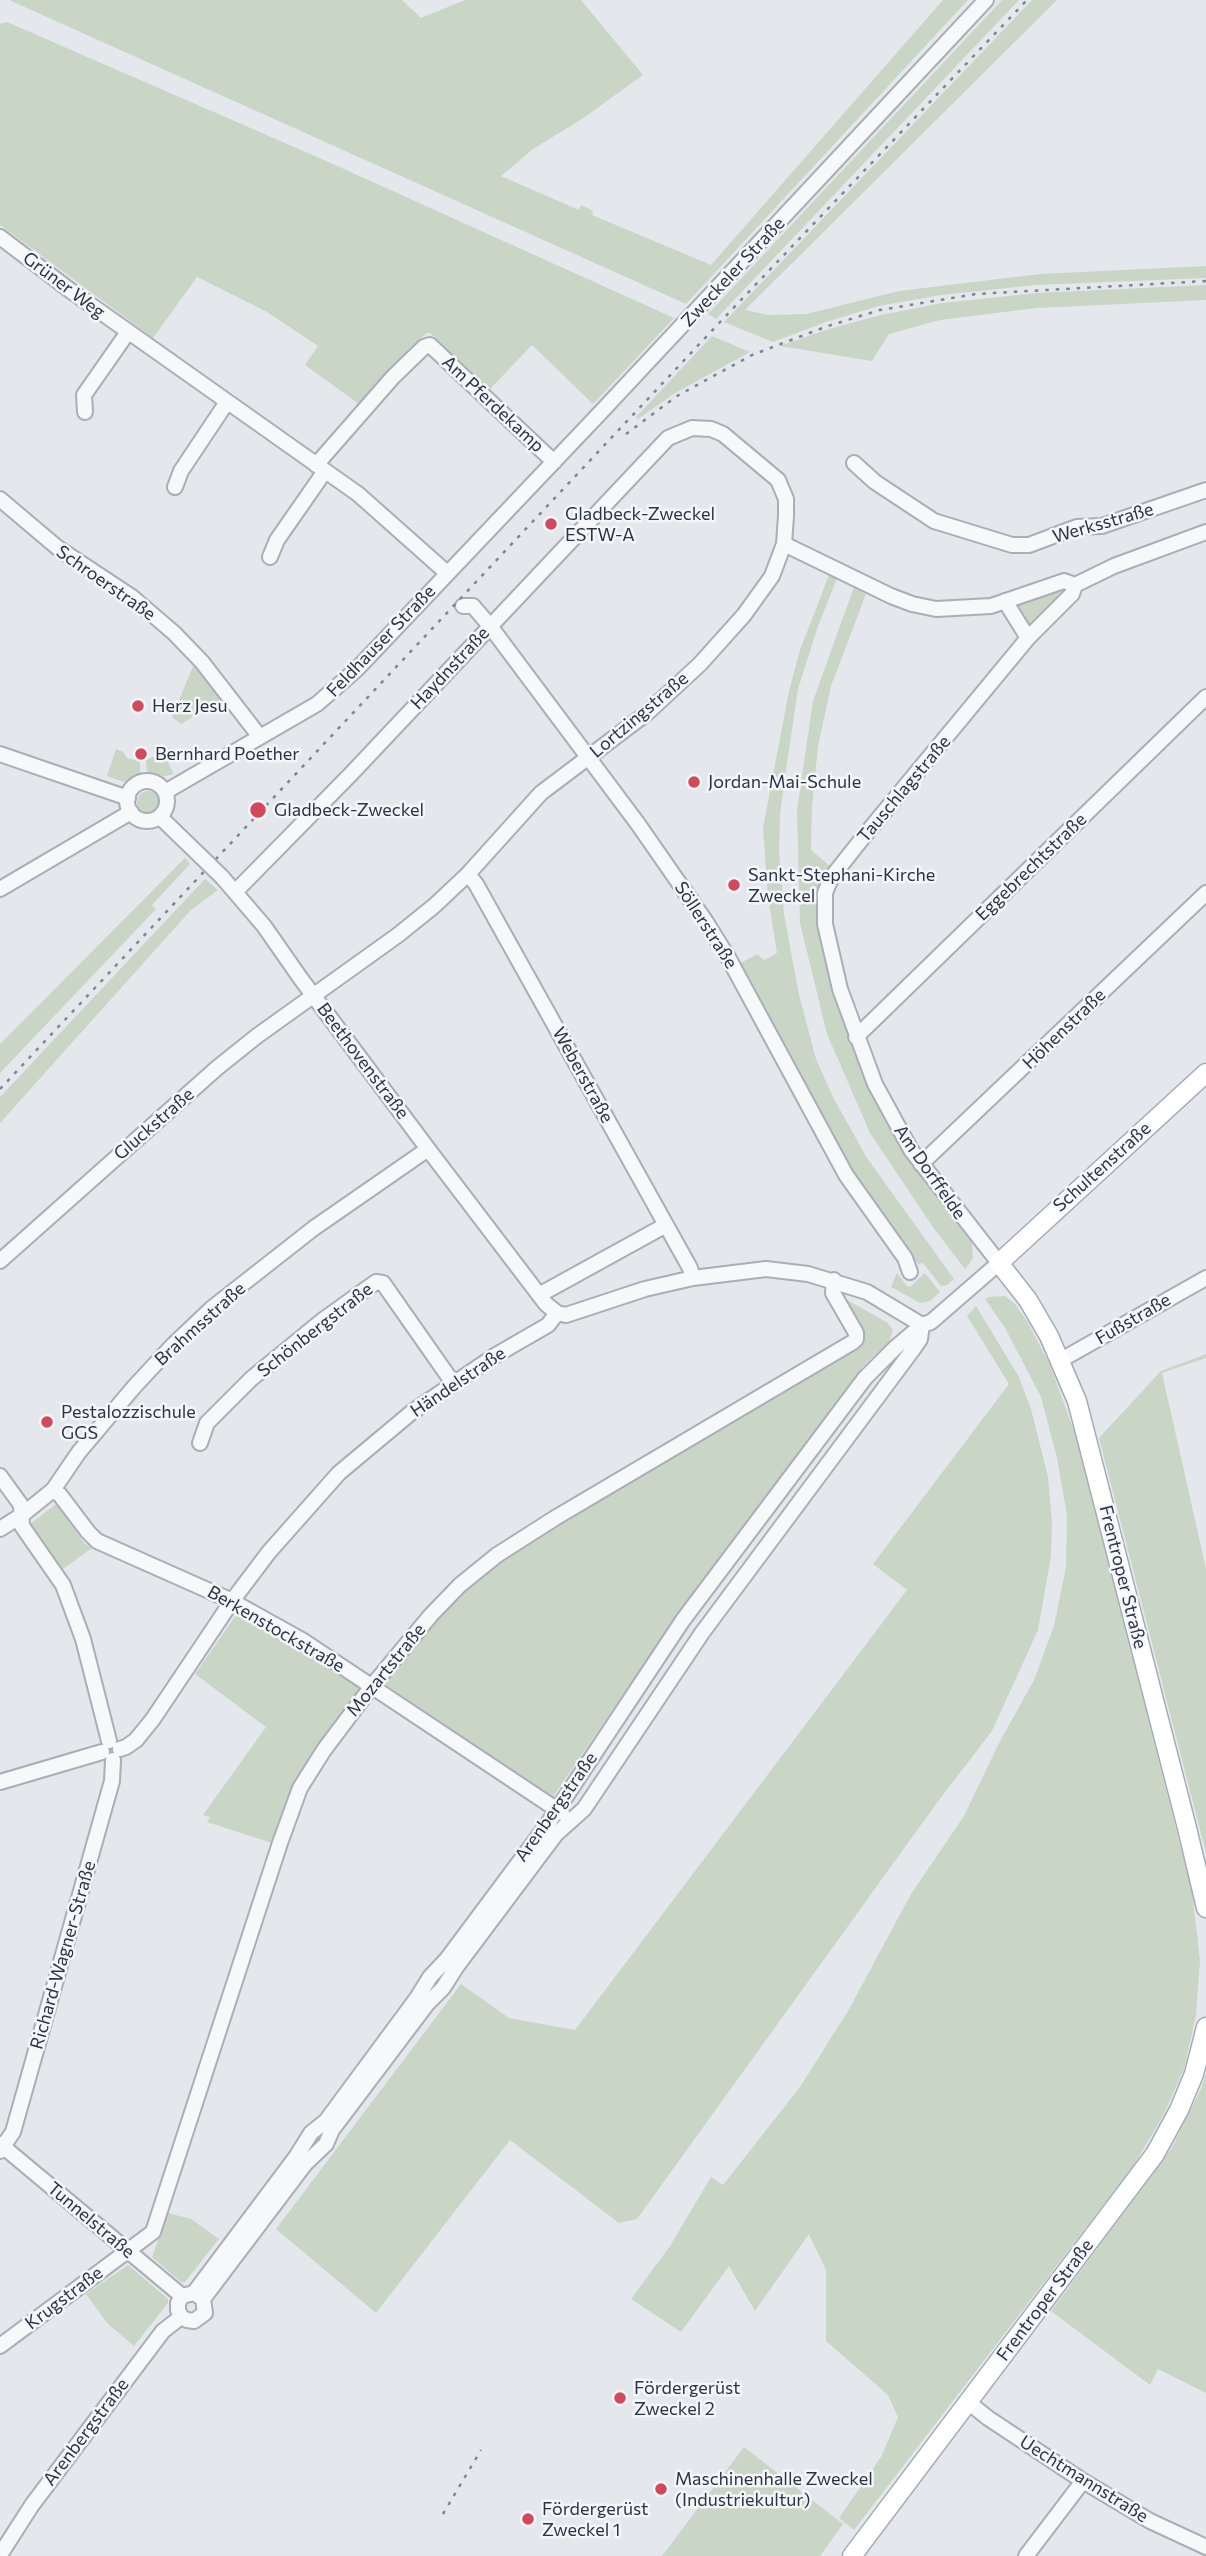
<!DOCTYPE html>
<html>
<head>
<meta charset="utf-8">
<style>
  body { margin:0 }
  canvas { display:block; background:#e4e7ec }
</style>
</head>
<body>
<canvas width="1206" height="2556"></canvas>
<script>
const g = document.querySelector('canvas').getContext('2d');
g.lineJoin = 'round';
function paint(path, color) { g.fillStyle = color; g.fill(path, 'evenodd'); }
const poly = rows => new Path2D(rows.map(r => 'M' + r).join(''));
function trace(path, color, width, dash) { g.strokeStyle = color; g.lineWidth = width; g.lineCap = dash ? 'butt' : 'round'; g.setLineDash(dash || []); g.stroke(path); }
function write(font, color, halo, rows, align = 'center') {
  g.font = font + ' Commissioner,sans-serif'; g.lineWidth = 5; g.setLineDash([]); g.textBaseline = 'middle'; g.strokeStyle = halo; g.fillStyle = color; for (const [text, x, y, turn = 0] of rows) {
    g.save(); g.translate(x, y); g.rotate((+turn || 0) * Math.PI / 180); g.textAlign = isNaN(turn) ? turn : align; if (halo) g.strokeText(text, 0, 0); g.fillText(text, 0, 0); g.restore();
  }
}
paint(poly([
  [9,0,402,0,421,18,465,0,581,0,643,75,582,119,533,149,501,176,579,210,581,205,593,211,592,215,711,265,943,0,968,0,686,304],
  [1002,0,1019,0,716,319,708,314],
  [1032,0,1057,0,745,310,769,315,806,314,899,291,1040,274,1206,266,1206,278,1035,285,941,295,879,306,826,322,773,342,724,322],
  [7,22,324,160,674,318,593,404,532,345,490,389,430,333,427,333,411,347,359,404,305,365,318,346,267,312,197,277,153,338,0,225,0,24],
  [1206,285,1206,300,1037,308,940,320,889,334,872,361,780,346,829,329,881,315,942,303,1037,293],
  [712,336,750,352,675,393,638,419,636,417],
  [829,575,837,579,818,626,798,689,785,776,780,815,779,849,784,914,799,995,816,1059,834,1099,867,1158,954,1279,947,1285,941,1286,923,1263,918,1264,858,1184,808,1095,741,963,757,954,764,960,777,953,768,897,763,828,789,691,800,650],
  [1063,586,1068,590,1033,627,1026,627,1015,604],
  [854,587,866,594,831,686,818,746,812,807,811,850,831,867,822,883,835,990,917,1169,972,1242,973,1258,965,1269,935,1230,870,1133,827,1034,800,923,797,810,813,701],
  [194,664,222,699,181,724,172,717],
  [163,745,170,749,164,755,174,774,165,776,147,773,146,760,158,755],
  [116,749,123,752,128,759,140,760,140,774,124,782,107,776],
  '137 802a11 11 0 1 1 22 0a11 11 0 1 1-22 0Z',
  [185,858,190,864,152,905,156,909,0,1073,0,1044],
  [205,879,218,890,191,910,0,1123,0,1097],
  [897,1273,907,1286,910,1287,925,1273,940,1292,930,1301,920,1303,891,1287],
  [840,1296,888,1323,893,1330,889,1342,865,1364,673,1621,553,1797,385,1684,437,1619,465,1590,504,1560,558,1523,856,1345,862,1350,858,1345],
  [989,1297,1005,1296,1014,1303,1027,1321,1050,1365,1078,1442,1192,1892,1200,1960,1196,2015,1184,2069,1164,2114,1134,2165,854,2530,839,2518,881,2457,898,2417,888,2395,826,2341,826,2270,809,2234,755,2311,729,2266,681,2332,631,2299,670,2246,711,2177,723,2185,800,2087,848,2011,911,1894,964,1816,999,1743,1034,1680,1054,1626,1066,1567,1067,1515,1057,1458,1041,1397,1005,1328,985,1299],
  [976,1306,1019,1377,1031,1409,1048,1477,1052,1522,1051,1556,1038,1630,992,1731,936,1804,637,2219,619,2223,510,2140,376,2313,276,2229,461,1984,509,2018,575,2030,907,1590,873,1564,1009,1384,967,1316],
  [1206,1354,1206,1358,1162,1373,1206,1569,1206,1853,1099,1438,1161,1371],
  [56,1504,84,1543,92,1548,63,1569,30,1524],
  [236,1615,297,1648,360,1689,326,1735,302,1772,286,1801,272,1843,207,1822,210,1817,203,1815,266,1727,195,1674],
  [1206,2074,1206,2393,1158,2369,1150,2385,1051,2311,1171,2149,1201,2089],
  [168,2213,191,2219,219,2239,185,2282,181,2282,152,2257],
  [128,2265,168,2299,168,2303,134,2346,107,2323,86,2294],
  [744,2447,843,2524,820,2556,662,2556]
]), '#c9d6c5');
const minor = poly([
  [0,237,71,291,358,494,447,573],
  [85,412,84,395,128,332],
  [854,463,875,482,934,521,1012,545,1029,545,1077,527,1102,526,1206,490],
  [316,465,393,377,424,347,430,345,554,462],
  [175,487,181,471,227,402],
  [0,499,58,548,132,597,174,633,202,662,260,737],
  [784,544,891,596,912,604,936,609,991,606,1064,581,1075,585],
  [270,557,277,540,325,471],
  [1005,601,1028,638],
  [463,606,473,606,490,626,638,824,706,922,729,959,846,1175,905,1258,910,1272],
  [0,754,128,798],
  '127 801a20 20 0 1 1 40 0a20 20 0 1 1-40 0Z',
  [165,792,317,704,357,669,601,412,986,0],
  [160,817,190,846],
  [468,874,476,884,690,1268,693,1278],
  [222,877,264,926,301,979,428,1149,546,1304,557,1313],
  [0,889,131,812],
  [856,1037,1206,697],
  [921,1164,1206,893],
  [0,1261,217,1068,257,1036,398,935,434,906,468,874,541,793,647,713,700,664,744,615,772,576,784,544,786,516,786,499,778,480,723,434,711,429,692,428,668,438,351,774,236,891],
  [539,1295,666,1225],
  [557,1313,566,1315,645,1289,693,1278,766,1269,808,1274,867,1292,922,1325],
  [1061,1360,1206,1278],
  [200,1443,207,1423,251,1379,323,1320,376,1282,383,1283,453,1383],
  [0,1476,21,1505,22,1526,63,1585,83,1639,109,1741],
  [53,1490,60,1495,88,1532,97,1541,232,1601,302,1640,562,1813],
  [0,1529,22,1515,53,1490,79,1452,134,1387,173,1345,212,1308,314,1228,428,1149],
  [120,1749,126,1747,136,1740,153,1719,232,1601,269,1552,339,1473,412,1412,496,1355,548,1325,557,1313],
  [0,1782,102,1752],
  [0,2144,182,2296],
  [0,2151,13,2132,112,1781,113,1760],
  [194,2293,203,2299,205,2313,194,2321,187,2320,181,2317,178,2310,178,2303,182,2296,194,2293,296,2157,311,2133,326,2121,417,1998,430,1977,447,1959,547,1825,683,1620,865,1378,896,1347,922,1325,931,1322,999,1263,911,1150,875,1084,840,989,825,924,825,893,831,878,865,835,1028,638,1072,594,1075,585,1114,566,1206,532],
  [203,2299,305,2164,326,2144,332,2130,427,2004,443,1988,457,1966,556,1834,584,1809,702,1633,914,1348,920,1339,922,1325],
  [0,2346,153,2232,280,1843,300,1788,324,1750,372,1686,431,1615,460,1585,497,1555,555,1518,853,1342,856,1339,856,1333,833,1293,834,1280],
  [968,2402,988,2418,1083,2481,1150,2521,1206,2547],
  [0,2555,32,2505,163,2331,181,2317],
  [1026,2556,1083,2481]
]);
const major = poly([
  [1206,1073,999,1263,1028,1300,1049,1336,1077,1401,1187,1828,1206,1908],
  [852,2556,1155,2154,1179,2110,1194,2074,1206,2027]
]);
trace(minor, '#a9aeb7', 18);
trace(major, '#a3abb8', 21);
trace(minor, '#f7f8fa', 14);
trace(major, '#fff', 18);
trace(poly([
  [626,434,677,396,752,355,828,326,880,310,976,294,1206,281],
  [0,1089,721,321,1027,0],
  [443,2514,481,2450]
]), '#7d8696', 2.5, [3.5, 7]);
const minorBridge = poly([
  [190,846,222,877]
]);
trace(minorBridge, '#a9aeb7', 18, []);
trace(minorBridge, '#f7f8fa', 14);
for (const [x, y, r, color] of [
  [551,524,7,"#d1495b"],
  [138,706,7,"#d1495b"],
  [141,754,7,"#d1495b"],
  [694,782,7,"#d1495b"],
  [258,810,9,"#d1495b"],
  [734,885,7,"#d1495b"],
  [47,1422,7,"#d1495b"],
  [620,2398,7,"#d1495b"],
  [661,2489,7,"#d1495b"],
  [528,2519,7,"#d1495b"]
]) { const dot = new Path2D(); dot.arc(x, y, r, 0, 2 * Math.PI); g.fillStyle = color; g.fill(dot); trace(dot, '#f4f6f9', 2.5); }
write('18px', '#2b3445', '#f4f6f9', [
  ["Zweckeler Straße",733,272,-47],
  ["Grüner Weg",64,285,37],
  ["Am Pferdekamp",493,404,43],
  ["Werksstraße",1103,523,-16],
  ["Schroerstraße",106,583,35],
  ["Feldhauser Straße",381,641,-46],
  ["Haydnstraße",450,668,-47],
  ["Lortzingstraße",639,715,-40],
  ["Tauschlagstraße",904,789,-50],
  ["Eggebrechtstraße",1031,867,-44],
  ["Söllerstraße",706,925,57],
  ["Höhenstraße",1064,1029,-44],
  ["Beethovenstraße",363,1061,53],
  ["Weberstraße",583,1075,61],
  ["Gluckstraße",154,1124,-41],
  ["Schultenstraße",1102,1167,-42],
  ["Am Dorffelde",930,1172,55],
  ["Fußstraße",1133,1319,-30],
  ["Brahmsstraße",200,1324,-42],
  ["Schönbergstraße",315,1330,-38],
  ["Händelstraße",458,1382,-34],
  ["Frentroper Straße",1123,1577,76],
  ["Berkenstockstraße",276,1629,30],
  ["Mozartstraße",386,1670,-51],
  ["Arenbergstraße",556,1807,-55],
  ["Richard-Wagner-Straße",63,1955,-74],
  ["Tunnelstraße",91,2220,40],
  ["Krugstraße",64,2298,-37],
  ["Frentroper Straße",1045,2300,-53],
  ["Arenbergstraße",86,2432,-53],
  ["Uechtmannstraße",1084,2479,32]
]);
write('18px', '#2b3445', '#f4f6f9', [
  ["Gladbeck-Zweckel",565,514],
  ["ESTW-A",565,535],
  ["Herz Jesu",152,706],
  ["Bernhard Poether",155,754],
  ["Jordan-Mai-Schule",708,782],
  ["Gladbeck-Zweckel",274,810],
  ["Sankt-Stephani-Kirche",748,875],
  ["Zweckel",748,896],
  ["Pestalozzischule",61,1412],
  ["GGS",61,1433],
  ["Fördergerüst",634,2388],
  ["Zweckel 2",634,2409],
  ["Maschinenhalle Zweckel",675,2479],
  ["(Industriekultur)",675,2500],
  ["Fördergerüst",542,2509],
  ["Zweckel 1",542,2530]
], 'left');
</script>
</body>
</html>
